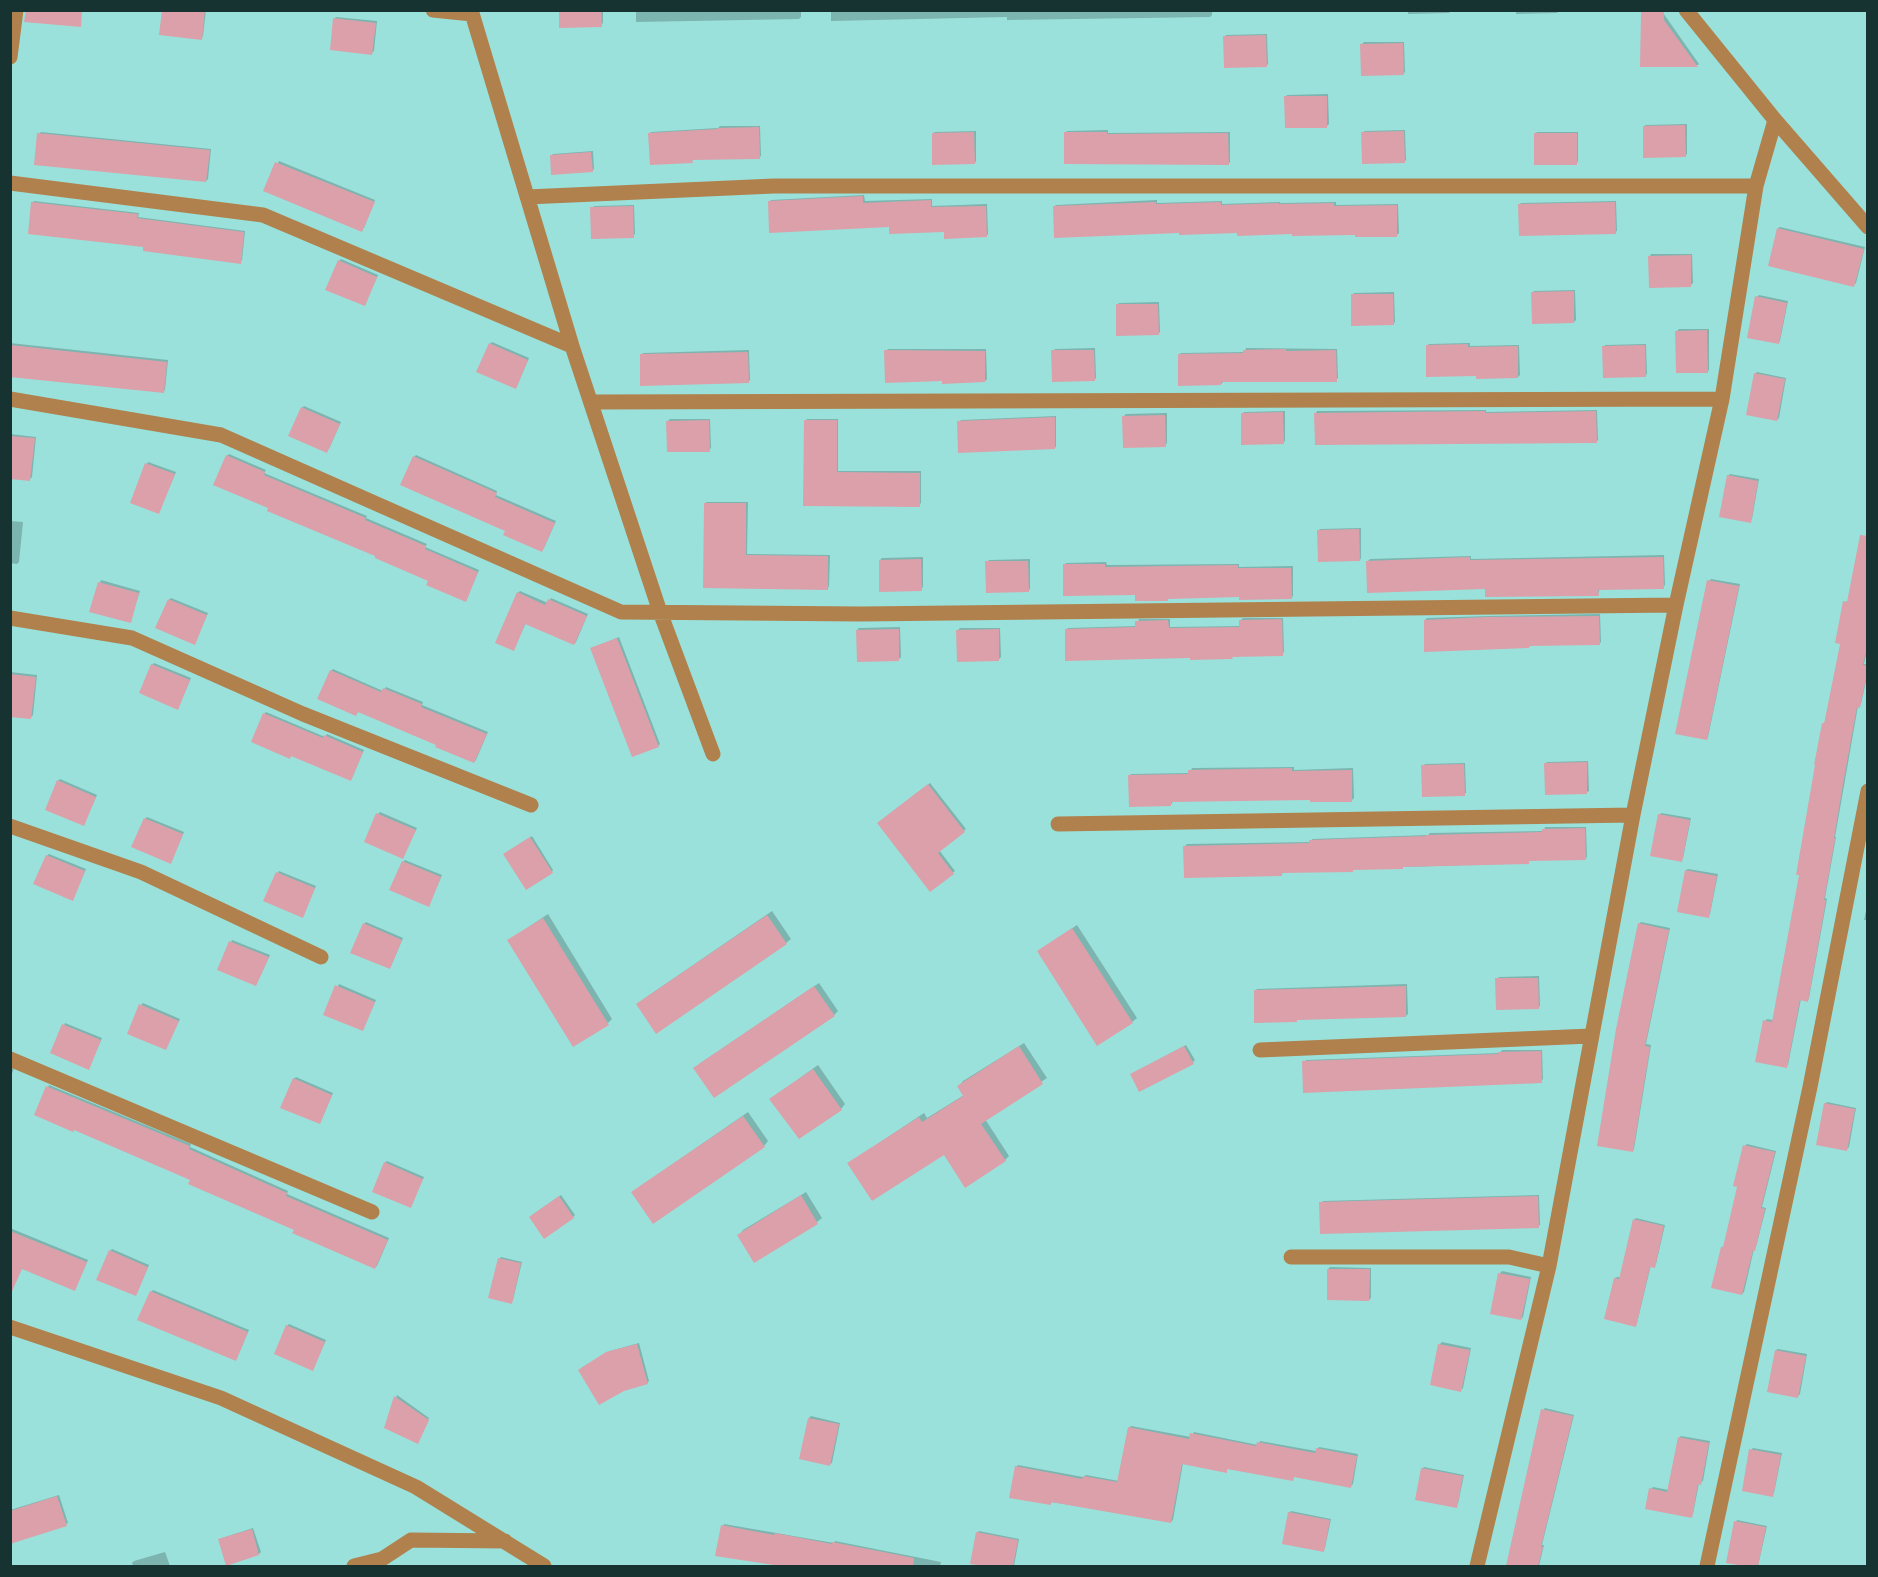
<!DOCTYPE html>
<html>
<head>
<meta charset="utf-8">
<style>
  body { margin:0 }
  #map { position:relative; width:1878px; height:1577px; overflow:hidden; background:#9be1db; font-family:Barlow,sans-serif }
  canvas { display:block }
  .frame { position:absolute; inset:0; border:12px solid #163331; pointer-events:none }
</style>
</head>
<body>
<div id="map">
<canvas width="1878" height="1577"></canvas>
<div class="frame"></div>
</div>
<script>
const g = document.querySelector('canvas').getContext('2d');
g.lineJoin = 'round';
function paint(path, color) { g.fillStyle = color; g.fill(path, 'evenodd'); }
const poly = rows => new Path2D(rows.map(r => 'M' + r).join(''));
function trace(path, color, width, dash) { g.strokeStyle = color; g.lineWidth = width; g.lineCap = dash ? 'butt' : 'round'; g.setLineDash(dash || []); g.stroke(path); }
paint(poly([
  [164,10,206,10,203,36,201,38],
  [560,10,603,10,603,23,601,25],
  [636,10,801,10,801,17,799,19,636,22],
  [831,10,1212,10,1212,15,1210,17,1007,20,1007,17,831,21],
  [1408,10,1451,10,1451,11,1449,13,1408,14],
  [1516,10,1559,10,1559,11,1557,13,1516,14],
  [1661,10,1699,64,1698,65,1642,66],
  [336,17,377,21,374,51,372,53,334,19],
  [1267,34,1268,64,1266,66,1225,37,1226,35],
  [1364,42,1404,42,1405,72,1403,74,1362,44],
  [1328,94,1329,124,1327,126,1286,97,1287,95],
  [1687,124,1687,154,1685,156,1644,126,1646,125],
  [720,126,760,126,761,156,759,157,694,159,692,161,649,134,651,132,718,128],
  [1108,130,1108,133,1230,132,1230,162,1228,164,1065,133,1067,131],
  [1405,130,1406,160,1404,162,1363,132,1365,131],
  [976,131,976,161,975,163,933,133,935,132],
  [41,132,211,149,208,179,206,181,39,134],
  [1537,132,1578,132,1578,161,1577,163,1535,134],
  [593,151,594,169,592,171,551,156,553,154],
  [279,161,375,200,364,228,265,190],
  [864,195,865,201,932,199,932,206,987,204,988,234,986,236,946,230,890,226,769,202,771,200],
  [1157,200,1157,203,1222,201,1222,204,1280,202,1280,203,1336,202,1336,205,1398,204,1399,233,1397,235,1181,231,1054,207,1056,205],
  [34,201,139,213,138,217,245,231,242,260,240,262,145,246,32,203],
  [1616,201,1617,231,1615,232,1519,205,1521,203],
  [634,205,635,234,633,236,592,208,594,206],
  [1780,227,1865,247,1856,283,1854,285,1778,228],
  [1651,254,1692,254,1693,283,1691,285,1650,256],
  [341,259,378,275,365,305,339,261],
  [1575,290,1576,320,1574,322,1532,293,1534,291],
  [1394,292,1395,322,1393,324,1352,295,1354,293],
  [1759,295,1788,301,1780,341,1778,343,1757,297],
  [1159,302,1160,332,1158,334,1117,305,1119,303],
  [1679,329,1709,329,1709,370,1707,372,1677,331],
  [492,342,529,358,517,386,490,344],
  [10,343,168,360,165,390,163,392,10,376],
  [1470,343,1470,346,1519,345,1520,375,1518,377,1477,374,1427,346,1429,344],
  [1646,344,1647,374,1645,376,1604,347,1605,345],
  [1095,348,1096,378,1094,380,1053,351,1055,349],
  [1246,348,1337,349,1338,378,1336,380,1223,382,1221,384,1179,355,1181,353,1245,352],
  [888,349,986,349,987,379,985,381,886,351],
  [749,350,750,380,748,382,641,355,643,353],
  [1757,372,1786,378,1779,418,1777,420,1755,374],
  [304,406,341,422,329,449,302,408],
  [1486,410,1486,412,1597,410,1598,440,1596,442,1316,413,1317,411],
  [1285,411,1285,441,1283,443,1242,414,1244,412],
  [1167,413,1167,443,1165,445,1124,416,1126,414],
  [1056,416,1056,446,1055,448,959,422,961,420],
  [670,419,710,419,711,448,709,450,668,421],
  [807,419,838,419,838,471,921,471,921,503,919,505,805,505,805,421],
  [10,434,36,437,32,477,30,479,10,477],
  [229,454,266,470,264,473,367,516,366,518,427,544,425,547,479,570,467,598,270,507,227,456],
  [416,455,497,491,496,495,556,521,544,548,542,550,507,530,414,457],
  [148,462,176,472,159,512,131,502],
  [1730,474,1759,479,1752,519,1750,521,1728,476],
  [707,502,748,502,747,554,830,555,829,586,828,588,705,587,705,503],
  [10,521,23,522,19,562,17,564,10,563],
  [1361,528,1361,558,1360,560,1318,531,1320,529],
  [1868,540,1868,647,1864,664,1868,664,1868,672,1861,704,1858,706,1835,837,1836,837,1825,898,1827,899,1809,998,1808,1000,1801,999,1788,1065,1786,1067,1765,1021,1767,1019,1773,1020,1800,874,1823,724,1825,722,1841,643,1844,602,1849,601],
  [1664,555,1665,585,1663,587,1600,588,1598,595,1487,587,1368,561,1370,559,1471,556,1471,559],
  [923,557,923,587,921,589,880,560,882,558],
  [1030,559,1030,589,1028,591,987,562,989,560],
  [1106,562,1107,565,1239,564,1239,567,1293,566,1293,596,1291,598,1240,596,1170,597,1136,594,1064,565,1066,563],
  [1711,579,1740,584,1708,737,1707,739,1709,581],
  [101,580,140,591,130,622,91,611],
  [520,591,548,603,551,598,588,614,576,642,574,644,526,623,514,649,518,593],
  [171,598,208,613,196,641,169,600],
  [1600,614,1601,642,1599,644,1531,645,1529,647,1425,620,1427,618,1489,616],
  [1243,618,1283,618,1284,652,1282,654,1234,655,1232,657,1066,630,1068,628,1137,626,1139,619,1170,619,1170,627,1241,626,1241,620],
  [900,627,901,657,899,659,857,630,859,628],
  [960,628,1000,628,1001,657,999,659,958,630],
  [619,637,660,744,658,746,592,648],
  [154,663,191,678,179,706,152,665],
  [333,669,383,691,386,687,423,702,422,705,488,732,476,760,474,762,438,744,359,711,356,714,331,671],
  [10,672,37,675,33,715,31,717,10,715],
  [266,712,325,737,327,734,364,750,352,778,264,714],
  [1588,761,1589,791,1587,792,1545,764,1547,762],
  [1465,763,1466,793,1464,794,1423,766,1425,764],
  [1294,767,1294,770,1353,768,1354,798,1352,800,1311,798,1173,800,1171,805,1129,776,1131,774,1190,773,1192,768],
  [60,779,97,795,84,824,58,781],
  [930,783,966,829,939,850,955,871,930,890,880,821],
  [380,812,417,828,403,857,378,814],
  [1661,813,1691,818,1683,858,1681,860,1660,815],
  [147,817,184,832,172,860,145,819],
  [1545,827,1586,827,1587,857,1585,859,1530,860,1528,863,1283,871,1282,874,1185,846,1187,844,1311,842,1312,839,1428,835,1430,833,1544,831],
  [532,836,553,870,552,872,507,852],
  [49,854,86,869,74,897,47,856],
  [405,860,442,875,430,903,403,862],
  [1688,869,1718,874,1710,914,1708,916,1686,870],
  [279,871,316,886,304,914,265,900],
  [1868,901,1868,920,1864,920],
  [772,911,791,939,786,943,642,1000],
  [548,914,612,1019,608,1023,509,940],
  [366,922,403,938,391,966,364,924],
  [1641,922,1670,928,1646,1044,1651,1045,1634,1149,1632,1151,1639,924],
  [1077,925,1137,1018,1132,1022,1038,951],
  [232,940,270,955,256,985,219,969],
  [1539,976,1540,1006,1538,1008,1497,979,1499,977],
  [819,983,838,1011,834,1015,699,1064],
  [339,984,376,1000,364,1027,325,1014],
  [1407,984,1408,1014,1406,1016,1255,991,1257,989],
  [143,1003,180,1019,166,1048,141,1005],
  [65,1023,102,1038,90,1066,51,1052],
  [1024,1043,1047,1078,985,1119,1009,1156,1005,1160,944,1153,849,1163,924,1113,927,1118,964,1095,959,1086,963,1081],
  [1186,1045,1195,1060,1193,1062,1140,1090,1133,1073],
  [1502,1050,1542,1050,1543,1079,1541,1081,1304,1062,1306,1060,1500,1053],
  [818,1065,845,1104,841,1109,776,1095],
  [10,1067,14,1069,10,1078],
  [296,1077,333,1093,321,1121,294,1079],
  [49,1085,191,1144,190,1147,288,1191,287,1194,389,1238,377,1266,375,1267,192,1179,74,1129,36,1114],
  [1827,1102,1856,1108,1849,1147,1847,1149,1825,1104],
  [748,1112,768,1141,764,1146,638,1188],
  [1747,1144,1776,1151,1762,1207,1766,1208,1756,1247,1754,1249,1744,1292,1742,1294,1722,1247,1724,1246,1739,1186,1745,1146],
  [387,1161,424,1177,411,1206,385,1163],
  [806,1192,822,1218,817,1222,739,1235,743,1230],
  [561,1195,575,1215,573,1217,532,1215],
  [1539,1195,1540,1225,1538,1226,1321,1203,1323,1201],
  [1636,1218,1665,1225,1656,1264,1654,1266,1651,1265,1637,1323,1635,1325,1615,1278,1617,1277,1621,1277,1634,1220],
  [10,1228,88,1260,76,1287,10,1263],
  [112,1249,149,1265,137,1293,110,1251],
  [501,1257,522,1262,513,1300,511,1302,499,1259],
  [1330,1267,1371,1268,1371,1298,1369,1300,1328,1269],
  [1502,1271,1531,1277,1523,1317,1521,1319,1500,1273],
  [153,1290,249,1330,237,1358,151,1292],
  [289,1324,326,1340,314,1367,287,1326],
  [1442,1342,1471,1348,1463,1388,1461,1390,1440,1344],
  [639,1343,649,1381,647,1383,581,1368,610,1351],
  [1778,1349,1807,1354,1800,1394,1798,1396,1776,1350],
  [397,1395,429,1418,419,1440,386,1427],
  [1545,1408,1574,1415,1542,1545,1544,1545,1539,1566,1507,1566,1543,1410],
  [811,1416,840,1423,832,1463,830,1464,809,1418],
  [1131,1426,1191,1437,1194,1432,1258,1445,1260,1441,1316,1451,1319,1447,1358,1454,1353,1484,1351,1486,1295,1475,1292,1480,1228,1468,1226,1471,1183,1463,1173,1520,1171,1522,1052,1502,1050,1504,1016,1467,1018,1465,1083,1477,1086,1475,1119,1481,1129,1428],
  [1681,1436,1710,1441,1703,1481,1699,1483,1693,1514,1691,1516,1651,1489,1653,1487,1669,1490,1679,1438],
  [1753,1448,1782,1453,1774,1493,1772,1495,1751,1450],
  [1424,1467,1464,1475,1458,1504,1456,1506,1422,1469],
  [59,1495,68,1523,66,1524,10,1537,10,1510],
  [1291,1511,1331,1519,1325,1548,1323,1550,1289,1513],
  [1737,1520,1767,1526,1758,1566,1728,1562,1736,1522],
  [724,1524,834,1543,835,1541,941,1562,940,1566,785,1566,717,1555,723,1526],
  [253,1528,261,1552,259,1554,222,1538],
  [979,1531,1019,1539,1014,1566,992,1566,972,1563,977,1533],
  [165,1552,170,1566,133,1566,132,1563,134,1561]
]), '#0003');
paint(poly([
  [26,10,82,10,81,27,24,22],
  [162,10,205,10,202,40,159,35],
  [559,10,601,10,602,27,559,28],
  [1641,10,1664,10,1664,20,1698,67,1640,67],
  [333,18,376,23,372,55,330,50],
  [1266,35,1267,67,1224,68,1223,36],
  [1403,43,1404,75,1361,76,1360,44],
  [1284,96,1327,96,1327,128,1285,128],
  [1685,125,1686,157,1643,158,1643,126],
  [759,127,760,159,692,160,693,163,650,165,648,133,717,129,717,128],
  [1404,131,1405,163,1362,164,1361,132],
  [974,132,975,164,932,165,932,133],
  [1064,132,1107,132,1107,134,1228,133,1229,165,1064,164],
  [37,133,210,150,206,182,34,165],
  [1534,133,1577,133,1577,165,1534,165],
  [591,152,593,172,551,175,550,155],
  [275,162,375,202,362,232,263,191],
  [863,196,863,203,931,200,931,207,986,206,987,237,944,239,944,232,889,234,889,227,769,233,768,201],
  [31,202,138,214,137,218,244,232,241,264,143,251,143,247,28,234],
  [1156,202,1156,204,1221,202,1221,205,1279,203,1279,204,1334,203,1334,206,1397,205,1397,237,1355,237,1355,235,1292,236,1292,234,1237,236,1237,233,1179,235,1179,233,1054,238,1053,206],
  [1615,202,1616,234,1519,236,1518,204],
  [633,206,634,238,591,239,590,207],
  [1777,228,1864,249,1854,287,1768,266],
  [1691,255,1691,287,1649,288,1648,256],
  [338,260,377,277,365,306,325,290],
  [1574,291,1574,323,1532,324,1531,292],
  [1351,294,1393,294,1394,325,1351,326],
  [1755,296,1787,303,1779,344,1747,338],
  [1116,304,1158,304,1159,335,1116,336],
  [1707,330,1708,373,1676,373,1675,331],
  [489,343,528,360,516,389,476,372],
  [1468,344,1468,347,1518,346,1518,378,1476,379,1476,376,1426,377,1426,345],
  [10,345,167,362,164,393,10,377],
  [1645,345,1646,377,1603,378,1602,346],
  [1286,349,1286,351,1336,350,1337,382,1221,382,1221,385,1178,386,1178,354,1243,353,1243,350],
  [884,350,985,351,985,382,942,384,942,381,885,383],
  [1051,350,1094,350,1095,381,1052,382],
  [748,352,749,383,640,386,640,354],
  [1754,373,1785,379,1777,421,1746,415],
  [301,407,340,424,327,453,288,436],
  [1485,411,1485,413,1596,411,1597,443,1315,445,1314,413],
  [1283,412,1284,444,1241,445,1241,413],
  [1165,415,1166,447,1123,448,1122,416],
  [1055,417,1055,449,958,453,957,421],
  [709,420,710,452,667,452,666,421],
  [804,420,837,420,837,472,920,473,920,507,803,506],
  [10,436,35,438,30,481,10,479],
  [226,455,265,472,264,475,366,518,365,520,426,546,425,549,478,572,466,602,426,585,428,581,375,558,375,556,267,511,268,508,213,485],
  [413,456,497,493,495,497,555,523,542,552,503,535,505,531,400,485],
  [145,463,175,474,159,514,130,503],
  [1727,475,1758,481,1751,523,1719,517],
  [704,503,746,503,746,555,828,556,828,590,703,588],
  [1359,529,1360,561,1318,562,1317,530],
  [1860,535,1868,536,1868,643,1863,665,1868,666,1868,668,1860,708,1857,707,1843,784,1834,838,1835,839,1824,900,1826,900,1808,1002,1800,1000,1787,1068,1755,1062,1763,1020,1772,1022,1799,875,1796,875,1815,765,1814,765,1822,723,1824,724,1840,644,1835,643,1843,601,1847,602],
  [1470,557,1470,560,1663,557,1664,589,1598,590,1599,596,1485,597,1485,589,1367,593,1366,561],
  [921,559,922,591,879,592,879,560],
  [985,561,1028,561,1029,592,986,593],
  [1063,564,1105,564,1105,567,1238,565,1238,568,1291,568,1292,599,1239,600,1239,597,1168,599,1168,601,1135,601,1135,595,1063,596],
  [1707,580,1739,586,1707,740,1675,734],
  [98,582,139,593,131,623,89,612],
  [517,592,545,605,548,599,587,616,574,645,525,624,514,651,495,643],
  [168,599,207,615,195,645,155,628],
  [1599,616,1600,645,1529,646,1529,648,1424,652,1424,620,1486,617],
  [1282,619,1283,656,1232,657,1233,659,1190,660,1190,658,1065,661,1065,629,1135,627,1135,621,1168,620,1169,628,1239,627,1239,620],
  [899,629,899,661,857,662,856,630],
  [999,629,999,661,957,662,956,630],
  [617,638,659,747,632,757,590,648],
  [151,664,190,680,178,710,139,693],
  [330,670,381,692,383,688,422,704,421,707,487,734,474,763,435,747,436,745,358,712,356,716,317,699],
  [10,674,36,677,31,719,10,717],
  [263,713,323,738,324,735,363,752,351,781,291,756,290,759,251,742],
  [1587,762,1587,794,1545,795,1544,763],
  [1464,764,1465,796,1422,797,1421,765],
  [1292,768,1292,771,1352,770,1352,802,1310,802,1310,800,1171,802,1171,806,1129,807,1128,775,1188,774,1188,770],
  [57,780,96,797,84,826,45,810],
  [928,784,965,832,938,853,954,874,930,892,877,823],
  [376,813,416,830,403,859,364,842],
  [1658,814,1690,820,1682,862,1650,856],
  [144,818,183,834,171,864,131,847],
  [1585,828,1586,860,1529,861,1529,864,1403,867,1403,869,1353,870,1353,872,1282,873,1282,876,1184,878,1183,846,1309,843,1309,840,1426,836,1426,835,1542,832,1542,829],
  [530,837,553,873,526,890,503,854],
  [46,855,85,871,73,901,33,884],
  [402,861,441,877,429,907,389,890],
  [1685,870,1717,876,1709,918,1677,912],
  [276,872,315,888,303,918,263,901],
  [767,915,787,944,656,1034,636,1004],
  [543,918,609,1025,573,1047,507,940],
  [363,923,402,940,390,969,350,953],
  [1638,923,1669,930,1645,1046,1650,1047,1633,1152,1597,1146,1616,1029],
  [1072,928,1133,1023,1097,1046,1037,951],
  [229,941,269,957,256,986,217,970],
  [1495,978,1538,978,1539,1009,1496,1010],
  [335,985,375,1002,363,1031,323,1015],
  [814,986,835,1016,714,1098,693,1068],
  [1406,986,1406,1017,1297,1020,1297,1022,1254,1023,1254,990],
  [139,1004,179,1021,166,1050,127,1034],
  [62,1024,101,1040,89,1070,50,1053],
  [1019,1046,1043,1084,981,1124,1006,1161,965,1188,944,1155,872,1201,847,1163,919,1117,922,1122,963,1096,957,1086],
  [1184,1046,1194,1064,1139,1092,1130,1074],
  [1541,1051,1542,1083,1303,1093,1302,1061,1498,1054,1498,1052],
  [813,1069,842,1110,799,1139,769,1099],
  [293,1078,332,1095,320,1124,280,1108],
  [46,1086,190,1146,189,1149,287,1193,286,1196,388,1240,375,1269,292,1233,294,1230,188,1184,190,1180,74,1130,73,1132,34,1115],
  [1824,1103,1855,1109,1847,1151,1816,1145],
  [743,1116,765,1147,653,1224,631,1192],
  [1743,1145,1775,1152,1761,1208,1765,1209,1755,1251,1753,1250,1742,1295,1711,1288,1721,1247,1723,1247,1737,1187,1733,1186],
  [384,1162,423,1179,411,1208,372,1192],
  [801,1195,818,1224,754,1263,737,1235],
  [559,1196,574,1218,544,1239,529,1217],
  [1538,1196,1539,1228,1320,1234,1319,1202],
  [1633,1219,1664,1226,1655,1268,1650,1267,1636,1327,1604,1319,1614,1278,1619,1279],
  [10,1231,87,1262,75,1291,22,1269,10,1296],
  [109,1250,148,1267,136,1296,96,1280],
  [498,1258,521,1263,512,1304,488,1298],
  [1327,1269,1370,1269,1369,1301,1327,1300],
  [1498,1273,1530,1279,1521,1320,1490,1314],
  [150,1291,248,1332,236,1361,137,1320],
  [286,1325,325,1342,313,1371,274,1354],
  [637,1344,648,1384,624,1391,599,1405,578,1370,606,1352],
  [1438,1344,1470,1350,1461,1392,1430,1385],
  [1775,1350,1806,1356,1798,1398,1767,1392],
  [394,1396,429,1420,418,1444,384,1428],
  [1541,1409,1573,1416,1541,1547,1543,1547,1538,1566,1506,1566],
  [808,1418,839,1424,830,1466,799,1459],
  [1128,1427,1189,1439,1190,1433,1256,1446,1257,1442,1315,1453,1316,1448,1357,1456,1351,1488,1294,1477,1293,1481,1227,1469,1227,1473,1182,1464,1171,1523,1051,1502,1051,1505,1009,1498,1015,1466,1082,1479,1083,1476,1117,1482],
  [1678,1437,1709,1443,1701,1485,1698,1484,1692,1518,1645,1509,1649,1488,1667,1492],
  [1749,1449,1781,1455,1773,1497,1742,1491],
  [1421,1468,1463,1476,1457,1508,1415,1500],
  [57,1496,67,1526,10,1544,10,1511],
  [1288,1512,1330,1520,1324,1552,1282,1544],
  [1734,1521,1766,1527,1758,1566,1744,1566,1726,1563],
  [721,1525,774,1535,775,1533,832,1544,832,1542,914,1558,913,1566,780,1566,715,1556],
  [252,1529,259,1555,226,1566,218,1539],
  [976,1532,1018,1540,1013,1566,984,1566,970,1564]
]), '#dba0a9');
trace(poly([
  [433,10,472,14],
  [471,10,572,346,660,612,713,754],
  [1686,10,1775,120,1868,227],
  [10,57,16,10],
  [10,183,263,215,572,346],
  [527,197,774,186,1756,186],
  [10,399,221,435,621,612,861,614,1676,605],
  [591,402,1722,399],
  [10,618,132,638,303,714,531,805],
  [1058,824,1633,815],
  [10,826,141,872,321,957],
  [1260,1050,1591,1036],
  [10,1059,372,1212],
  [1291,1257,1509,1257,1549,1266],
  [10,1327,221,1398,416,1487,544,1566],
  [354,1566,382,1559,411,1540,505,1541],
  [1477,1566,1549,1266,1633,815,1676,605,1722,399,1756,186,1775,120],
  [1707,1566,1810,1087,1868,791]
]), '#b0814c', 15);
</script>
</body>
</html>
